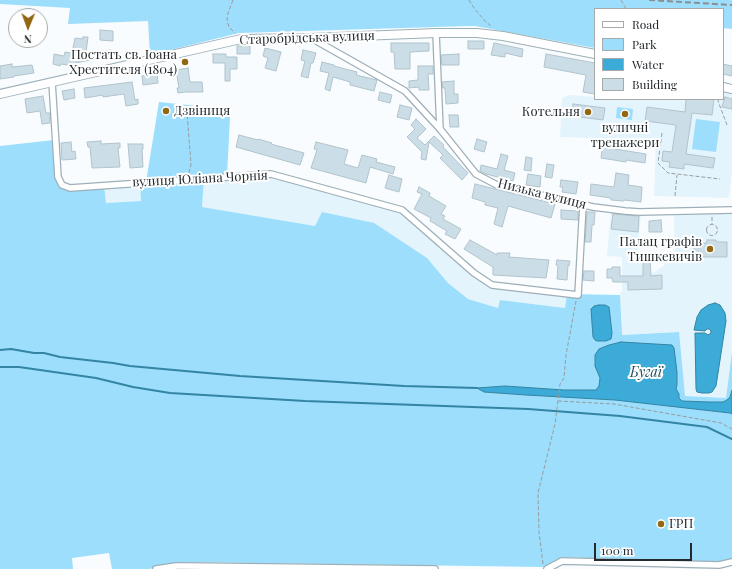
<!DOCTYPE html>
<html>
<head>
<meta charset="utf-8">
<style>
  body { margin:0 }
  #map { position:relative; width:732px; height:569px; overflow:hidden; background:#f8fcfe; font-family:"Playfair Display",serif }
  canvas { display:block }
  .legend { position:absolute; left:594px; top:8px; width:130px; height:92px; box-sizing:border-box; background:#fff; border:1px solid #a7aaab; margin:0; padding:5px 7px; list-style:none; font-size:12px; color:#232a2d }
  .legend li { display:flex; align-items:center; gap:8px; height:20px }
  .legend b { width:20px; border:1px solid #a7aaab }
  .north { position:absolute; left:8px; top:8px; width:40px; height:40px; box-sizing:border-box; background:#fff; border:1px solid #a7aaab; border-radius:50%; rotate:181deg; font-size:11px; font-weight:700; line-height:16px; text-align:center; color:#232a2d }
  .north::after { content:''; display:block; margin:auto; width:14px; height:18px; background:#926711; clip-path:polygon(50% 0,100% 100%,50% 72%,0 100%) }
  .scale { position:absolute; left:594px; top:543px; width:98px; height:18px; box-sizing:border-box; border:2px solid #232a2d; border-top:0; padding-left:5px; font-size:12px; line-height:14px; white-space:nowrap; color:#232a2d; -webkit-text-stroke:3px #fff; paint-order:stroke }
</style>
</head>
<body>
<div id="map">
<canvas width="732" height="569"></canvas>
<ul class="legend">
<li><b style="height:5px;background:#fff"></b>Road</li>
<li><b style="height:11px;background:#9cdefc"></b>Park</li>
<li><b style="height:11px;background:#3cabd7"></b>Water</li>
<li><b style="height:11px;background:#cbdee7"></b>Building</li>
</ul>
<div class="north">N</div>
<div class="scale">100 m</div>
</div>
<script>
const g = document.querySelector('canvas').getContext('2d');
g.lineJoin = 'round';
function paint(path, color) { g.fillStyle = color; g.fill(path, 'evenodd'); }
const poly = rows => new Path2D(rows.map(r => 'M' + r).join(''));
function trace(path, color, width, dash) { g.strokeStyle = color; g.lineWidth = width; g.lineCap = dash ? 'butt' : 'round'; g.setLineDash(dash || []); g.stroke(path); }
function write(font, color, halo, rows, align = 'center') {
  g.font = font + ' "Playfair Display",serif'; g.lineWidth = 4; g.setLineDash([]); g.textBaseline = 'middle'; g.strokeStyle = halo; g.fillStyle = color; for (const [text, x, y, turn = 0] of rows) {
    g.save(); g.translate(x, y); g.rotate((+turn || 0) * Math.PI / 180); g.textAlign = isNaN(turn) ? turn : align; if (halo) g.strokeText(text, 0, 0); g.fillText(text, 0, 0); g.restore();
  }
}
paint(poly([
  [723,91,732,94,732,172,729,198,654,196,656,140,560,137,562,98,569,95,595,97,595,99,723,99],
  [271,174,402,210,492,285,567,294,565,308,500,300,498,308,468,299,448,283,427,258,316,226,202,207,204,179],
  [140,182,141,201,106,203,104,185],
  [611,213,641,215,637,257,642,258,643,274,651,274,664,266,664,258,675,258,674,214,732,213,732,352,726,398,684,396,678,332,621,335,620,292,622,292,622,257,607,256]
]), '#e4f4fc');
paint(poly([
  [0,0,732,0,732,29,723,28,723,9,595,9,595,48,475,26,468,26,239,33,150,55,148,21,68,24,70,8,0,4],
  [159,102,207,107,207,115,230,117,227,176,204,178,202,207,315,226,322,212,374,223,427,258,448,283,468,299,498,308,500,300,565,308,567,294,620,295,622,335,679,332,685,396,726,398,732,352,732,560,718,563,562,557,544,567,185,562,149,569,112,569,109,553,72,558,73,569,0,569,0,146,54,140,62,185,70,188,104,185,106,203,141,201,140,182,147,181,147,176],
  [617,107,633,109,632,120,616,118],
  [696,119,720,122,716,152,692,149]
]), '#9cdefc');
const water = poly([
  [715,303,720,305,725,313,726,321,716,386,712,392,709,393,702,393,697,392,696,389,695,333,705,333,708,335,711,333,711,332,710,329,707,329,705,331,694,330,697,317,701,310,708,305,715,303],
  [599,305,605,305,609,307,612,333,611,339,606,341,597,341,595,340,593,337,591,309,594,306,599,305],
  [621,342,672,345,674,348,677,372,677,385,676,389,679,394,679,398,682,401,709,402,723,402,727,400,730,397,732,390,732,414,730,413,615,400,526,395,484,392,477,388,505,386,564,390,596,390,599,386,600,378,595,366,595,355,599,349,609,345,621,342]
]);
paint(water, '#3cabd7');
trace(water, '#3484a4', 1);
trace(poly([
  [0,350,11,349,34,353,44,353,60,357,113,363,130,366,240,376,404,386,477,388],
  [0,367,19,367,96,378,133,387,170,393,305,401,528,409,620,416,707,427,732,439]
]), '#3484a4', 2);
const building = poly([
  [100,30,113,31,113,41,100,40,100,30],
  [83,37,88,37,86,53,111,50,112,56,75,63,74,66,61,64,60,66,53,64,54,54,64,56,65,52,72,53,75,38,83,39,83,37],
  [468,41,484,41,484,49,468,49,468,41],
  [391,43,429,43,429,51,410,52,410,69,395,69,394,52,391,52,391,43],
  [494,43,523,49,522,57,505,53,505,57,491,55,494,43],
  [237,46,250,46,250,54,237,54,237,46],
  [265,48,281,52,276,71,265,68,268,58,263,56,265,48],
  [303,50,316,53,313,63,311,63,308,78,301,76,305,61,301,60,303,50],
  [213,54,226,54,226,57,237,57,237,69,230,69,230,81,225,81,225,63,213,63,213,54],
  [459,54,459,65,442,65,441,55,459,54],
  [546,54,595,63,595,94,583,92,586,75,544,67,546,54],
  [322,62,334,65,334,66,357,72,356,75,377,80,374,91,350,85,350,82,333,77,330,91,325,89,329,73,320,71,322,62],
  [12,64,12,67,32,65,34,73,14,76,14,77,0,79,0,66,12,64],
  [723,64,732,66,732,76,723,74,723,64],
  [418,66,433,66,433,74,428,74,429,90,419,90,419,87,409,88,409,81,418,80,418,66],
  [188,68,190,82,202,82,203,92,186,92,178,93,177,88,179,88,176,70,188,68],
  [157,74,158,83,143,85,142,76,157,74],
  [454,81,454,94,458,94,458,103,446,104,445,88,443,88,442,82,454,81],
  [132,82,135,100,138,99,138,104,126,106,124,94,103,97,103,95,85,98,84,88,132,82],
  [74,89,75,98,64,100,62,91,74,89],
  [380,92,392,95,390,103,378,100,380,92],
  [43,96,46,113,50,113,50,123,42,124,40,111,27,113,25,99,43,96],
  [725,97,732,99,732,109,722,107,725,97],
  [686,99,714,99,712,115,692,113,686,154,715,158,713,168,684,164,684,169,669,167,670,162,662,161,663,151,672,152,676,125,645,121,647,107,685,112,686,99],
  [573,104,605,108,603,120,572,116,573,104],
  [400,105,412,108,409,120,397,117,400,105],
  [449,115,458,115,459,127,450,127,449,115],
  [416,119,426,129,417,138,425,145,434,136,444,145,443,147,468,173,462,180,440,158,443,155,429,142,426,160,421,159,422,152,407,137,415,129,411,125,416,119],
  [239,135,258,140,258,139,272,143,271,144,304,153,300,165,236,147,239,135],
  [477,139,487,142,484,152,474,149,477,139],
  [101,141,101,144,120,143,120,148,118,148,120,167,92,168,90,147,88,147,87,142,101,141],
  [71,142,72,152,75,151,76,159,62,160,61,143,71,142],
  [316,142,348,150,344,164,358,168,362,155,377,159,376,162,395,167,393,174,370,167,366,183,311,168,317,150,314,149,316,142],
  [603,142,610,143,609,148,646,154,645,163,626,160,626,162,601,158,603,142],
  [128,144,143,144,143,149,142,149,143,167,130,168,128,144],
  [501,154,508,156,504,170,515,173,513,181,486,174,480,171,481,165,497,169,501,154],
  [526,157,532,158,531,171,524,170,526,157],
  [547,164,554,165,552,178,545,177,547,164],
  [616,173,629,175,628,185,642,187,641,202,624,200,624,201,611,200,611,198,590,195,591,184,614,187,616,173],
  [528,174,541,176,540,187,526,185,528,174],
  [389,175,402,179,399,192,385,188,389,175],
  [561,180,578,182,576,194,562,192,563,187,560,187,561,180],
  [475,184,555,204,551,218,508,206,502,227,494,224,498,208,485,205,485,202,472,198,475,184],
  [419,187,430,193,429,196,446,206,441,214,445,216,443,219,461,229,455,239,445,234,447,231,430,221,431,218,414,209,422,194,417,192,419,187],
  [561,210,577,211,578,211,578,220,561,219,561,210],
  [587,212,595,212,594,225,592,225,591,242,585,242,587,212],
  [613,214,639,216,638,232,611,229,613,214],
  [661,220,662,232,649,232,649,221,661,220],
  [470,240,497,255,497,253,510,253,509,257,549,260,546,278,493,275,493,267,464,249,470,240],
  [707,240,716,240,717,242,727,242,727,257,696,257,696,253,694,253,694,245,696,245,696,243,707,243,707,240],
  [643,259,650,259,651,276,662,275,662,289,628,290,628,282,613,282,612,278,607,278,607,269,612,269,612,267,620,267,620,276,643,276,643,259],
  [557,260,570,261,569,266,568,265,567,280,557,279,558,265,556,265,557,260],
  [584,271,594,271,594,281,583,280,584,271]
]);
paint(building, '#cbdee7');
trace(building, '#b1c3cc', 1);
const street = poly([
  [436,33,440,129],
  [313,39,405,91,440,129,476,174,497,185,593,207,625,211,639,212,732,210],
  [52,82,58,177,62,185,70,188,271,174,402,210,474,273,492,285,578,295,583,204],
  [156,569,176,566,185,566,435,569],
  [547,569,562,561,719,565,732,562]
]);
const secondary = poly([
  [723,87,732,89],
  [0,94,241,39,311,38,436,33,477,33,503,36,595,54]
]);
trace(street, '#9dafb8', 8);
trace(secondary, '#9dafb8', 10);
trace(poly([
  [233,0,228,13,227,20,229,27,235,33],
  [469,0,474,8,484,20,492,27],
  [621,0,626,9],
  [719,99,718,101,727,125],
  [662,133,658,163,668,173,720,179],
  [189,173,191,164,187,113,191,109,203,108,204,106],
  [675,196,677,175],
  [712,217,712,224],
  '706.5 230a5.5 5.5 0 1 1 11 0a5.5 5.5 0 1 1-11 0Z',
  [558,401,614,404,721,423,732,429],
  [543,564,539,532,538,493,555,424,560,384,564,378,566,355,576,301]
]), '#989da0', 1, [4, 2]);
trace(street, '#fff', 5.5);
trace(secondary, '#fff', 8);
trace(poly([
  [649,0,732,5]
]), '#8a8f92', 2, [6, 3]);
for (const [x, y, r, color] of [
  [185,62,4,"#926711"],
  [166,111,4,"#926711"],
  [588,112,4,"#926711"],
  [625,114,4,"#926711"],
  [710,249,4,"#926711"],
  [661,524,4,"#926711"]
]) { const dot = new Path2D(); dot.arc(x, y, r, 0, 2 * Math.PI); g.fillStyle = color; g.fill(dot); trace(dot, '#fff', 1.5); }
write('13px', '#232a2d', '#fff', [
  ["Старобрідська вулиця",307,38,-2],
  ["вулиця Юліана Чорнія",200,179,-3],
  ["Низька вулиця",542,194,14]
]);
write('13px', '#232a2d', '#fff', [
  ["Постать св. Іоана",177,55],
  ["Хрестителя (1804)",177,70],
  ["Дзвіниця",174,111,"left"],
  ["Котельня",580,112],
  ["вуличні",625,128,"center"],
  ["тренажери",625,143,"center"],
  ["Палац графів",702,242],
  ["Тишкевичів",702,257],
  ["ГРП",669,524,"left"]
], 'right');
write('italic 14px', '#204d60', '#fff', [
  ["Бугаї",646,373]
]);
</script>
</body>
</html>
